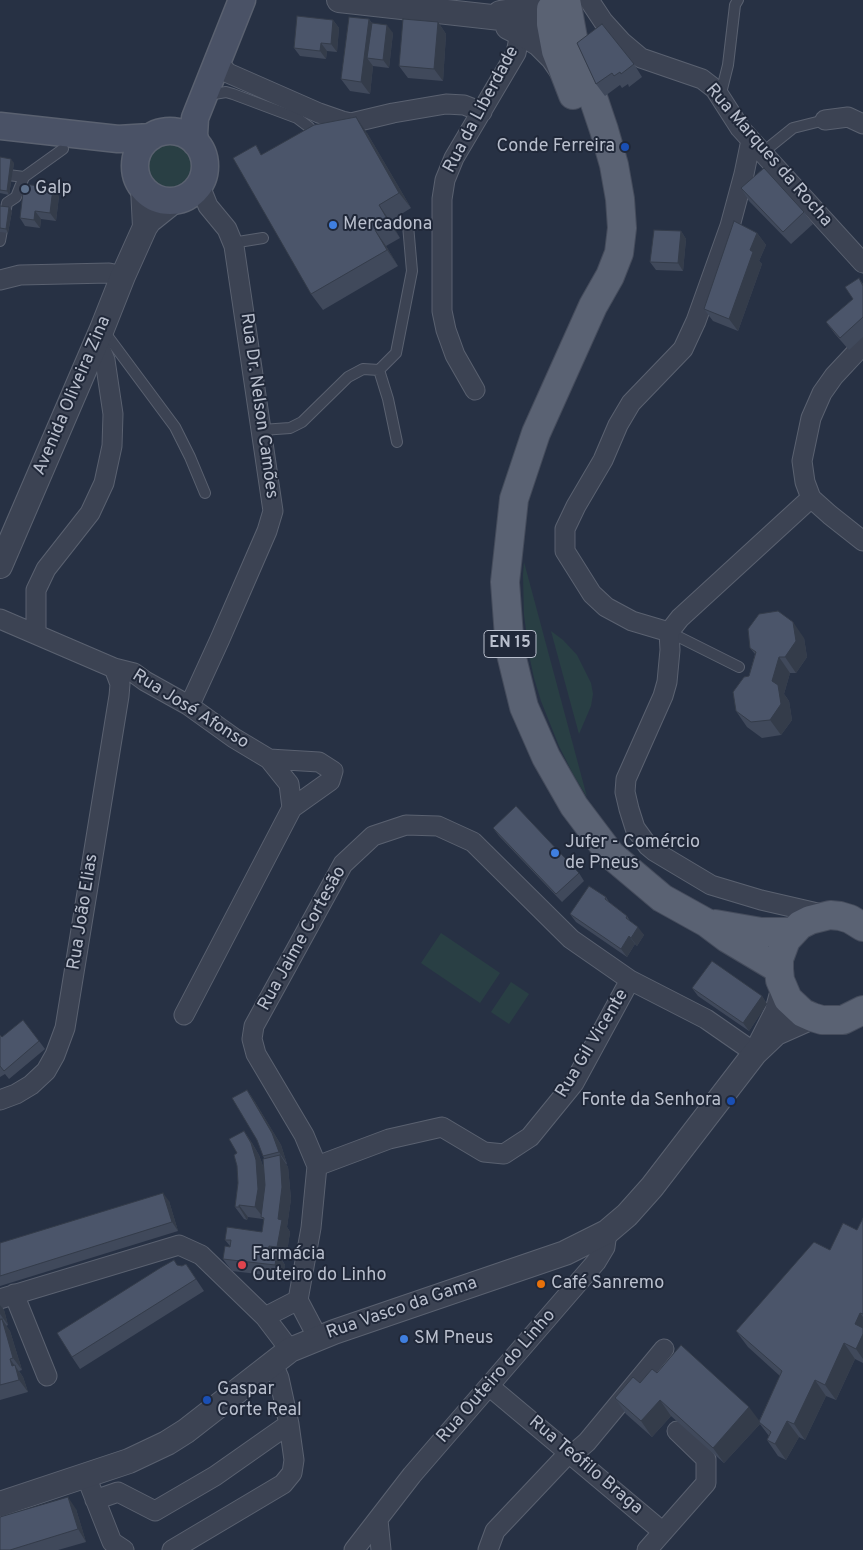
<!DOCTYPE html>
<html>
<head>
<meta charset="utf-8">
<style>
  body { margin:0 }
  canvas { display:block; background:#273144 }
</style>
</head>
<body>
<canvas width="863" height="1550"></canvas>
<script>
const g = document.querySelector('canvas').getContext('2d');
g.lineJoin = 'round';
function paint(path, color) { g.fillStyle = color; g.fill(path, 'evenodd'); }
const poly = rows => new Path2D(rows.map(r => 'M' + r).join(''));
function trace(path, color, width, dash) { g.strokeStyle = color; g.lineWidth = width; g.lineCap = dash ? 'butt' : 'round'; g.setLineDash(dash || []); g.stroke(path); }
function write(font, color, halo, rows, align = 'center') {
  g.font = font + ' Overpass,sans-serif'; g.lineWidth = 4; g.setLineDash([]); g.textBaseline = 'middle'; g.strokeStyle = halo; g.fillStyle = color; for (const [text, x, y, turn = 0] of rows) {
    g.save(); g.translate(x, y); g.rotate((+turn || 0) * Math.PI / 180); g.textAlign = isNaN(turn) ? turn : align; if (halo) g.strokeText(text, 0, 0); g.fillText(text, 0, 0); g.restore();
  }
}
paint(poly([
  '147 166a22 22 0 1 1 44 0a22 22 0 1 1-44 0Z',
  [524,562,587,797,573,774,559,746,541,701,534,678,530,659,524,615,523,575],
  [551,631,563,640,577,655,591,683,593,694,591,706,579,734],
  [441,933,500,973,480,1003,421,963],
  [511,982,529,994,509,1024,491,1012]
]), '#293f44');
const service = poly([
  [208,95,226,92,233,94,297,118,309,127,318,137],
  [720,97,728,65,735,5,738,0],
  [762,153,793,128,825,120],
  [0,174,24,177,63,149],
  [0,241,7,203,16,197,24,177],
  [232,243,263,238],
  [103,330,175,427,190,457,205,493],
  [379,370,388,399,397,442],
  [262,430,290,428,302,422,348,377,363,369,379,370,396,353,412,271,408,225],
  [669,632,739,667]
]);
const minor = poly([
  [589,0,603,21,622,42,641,58,702,79,715,89,740,128,863,263],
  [220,57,222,67,228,73,319,113,342,121,351,123,393,113,446,104,464,105,482,112],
  [825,120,848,117,863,124],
  [751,140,744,174,730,226,696,321,683,349,631,403,618,425,603,460,576,506,565,529,565,551,592,594,606,607,632,621,669,632,680,618,811,498],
  [0,280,20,275,109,273,123,276],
  [863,345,834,376,822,393,811,418,802,461,805,482,811,498,830,515,863,541],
  [475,390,455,355,446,330,442,311,442,199,445,180,454,158,516,53,520,33],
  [0,619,114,668,134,673,145,681,188,705,234,738,269,759,289,784,292,808,184,1015],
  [669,632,670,650,667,682,663,696,626,779,625,792,629,809,635,828,648,846,654,851,711,885,761,900,826,915],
  [36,634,36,590,46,569,90,513,104,483,112,446,113,414,105,360,97,340],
  [188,705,193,698,220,639,267,531,273,511,234,246,227,229,208,206,202,191,202,182],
  [269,759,319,762,333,771,330,781,292,808],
  [0,1100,16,1094,31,1085,46,1071,55,1055,65,1028,119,696,120,684,114,668],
  [317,1166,389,1139,442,1127,484,1152,504,1154,530,1137,574,1083,630,980],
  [14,1294,47,1376],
  [0,1299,179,1245,201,1255,265,1317,290,1350],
  [298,1300,311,1228,317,1166,304,1135,256,1054,252,1039,254,1026,343,864,373,836,406,825,438,826,473,842,571,939,630,980,706,1019,755,1053],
  [298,1300,318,1338],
  [265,1317,298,1300],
  [489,1386,663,1532],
  [86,1476,112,1542,124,1550],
  [95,1500,118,1492,155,1511,215,1476,289,1424],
  [378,1520,381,1550],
  [172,1550,283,1484,292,1473,294,1460,289,1424,279,1378,273,1364],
  [354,1550,412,1475,596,1262,605,1247,607,1232],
  [488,1550,495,1531,564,1458,572,1455,587,1442,664,1349],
  [647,1550,706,1483,706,1459,677,1431]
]);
const tertiary = poly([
  [339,0,519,20,539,25,553,33,563,42],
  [500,13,519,10,535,4,541,0],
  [508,27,526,36,539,44,553,58,562,71],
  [143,188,145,227],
  [0,566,102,329,123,276,145,227,149,221,174,201],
  [761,1043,777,1012,783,990],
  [0,1504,129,1461,167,1443,186,1431,290,1350,334,1332,565,1253,607,1232,627,1215,652,1187,755,1053,776,1033,812,1017]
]);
const secondary = poly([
  [0,126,118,139,151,137],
  '135 166a35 35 0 1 1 70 0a35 35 0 1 1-70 0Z',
  [196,143,194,135,195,118,242,0]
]);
const primary = poly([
  [566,0,573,38,604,130,614,165,620,199,622,228,619,253,610,276,593,306,536,433,514,499,505,582,510,650,524,707,546,757,574,806,611,855,662,898,707,923,727,938,779,969],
  [551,9,551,24,556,51,573,95],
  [715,924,761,932,793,932],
  [863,927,850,919,840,916,830,915,810,920,800,925,786,940,779,959,779,969,780,980,788,999,803,1013,812,1017,822,1020,843,1020,863,1010]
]);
trace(service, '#5a6170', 12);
trace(minor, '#5a6170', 21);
trace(tertiary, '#5a6170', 26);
trace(secondary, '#5a6170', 29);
trace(primary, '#454c5c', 30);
trace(service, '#3c4353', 10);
trace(minor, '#3c4353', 19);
trace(tertiary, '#3c4353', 24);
trace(secondary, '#4a5266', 26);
trace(primary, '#5a6273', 28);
paint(poly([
  [369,19,372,23,393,33,389,68,373,66,370,94,350,91,341,79],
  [333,20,339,28,337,52,327,51,326,59,300,56,294,48],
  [438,22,446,34,443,81,408,78,399,66],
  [577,43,634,64,642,77,629,87,628,84,622,88,620,85,605,96,596,84],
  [367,133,411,208,390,221,400,238,386,246,398,266,323,310,311,294,262,154],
  [0,157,14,163,9,195,0,193],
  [741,188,804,212,813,224,791,244,749,201],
  [59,196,56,221,41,219,40,228,25,226,20,218],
  [0,206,9,207,12,211,8,233,0,232],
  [681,231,686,239,683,271,656,270,650,262],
  [757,233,766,245,759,261,762,264,738,331,713,321,704,309],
  [859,278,863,284,863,337,849,350,835,334,826,322,853,299],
  [804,638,807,657,796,673,790,673,784,694,789,701,792,720,781,735,762,738,747,727,736,711,749,676,755,654,750,648],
  [493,828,579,873,584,881,562,902,499,836],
  [606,897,609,902,627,916,630,921,644,935,637,946,635,944,627,957,576,922,570,914],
  [692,988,762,996,767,1004,749,1031,698,996],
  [0,1035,2,1037,39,1041,45,1049,9,1079,5,1074,0,1077],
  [247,1090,255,1102,281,1145,287,1164,286,1164,288,1167,291,1199,287,1227,290,1232,286,1259,281,1258,285,1265,283,1277,232,1271,223,1259,230,1246,225,1240,262,1232,264,1220,263,1219,248,1217,247,1220,244,1219,235,1207,238,1183,237,1153,244,1131,252,1143,259,1155,264,1169,264,1158,263,1156],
  [169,1201,178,1231,0,1286,0,1243],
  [863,1218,863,1363,855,1359,836,1400,826,1396,805,1440,799,1437,786,1460,778,1456,767,1440,769,1436,760,1424,724,1463,671,1416,652,1437,626,1414,615,1398,657,1373,759,1421,780,1376,748,1347,736,1331,830,1250,857,1230],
  [186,1264,204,1291,80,1369,72,1357,177,1265,182,1266],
  [0,1305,4,1310,8,1325,6,1326,10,1331,22,1370,19,1371,23,1377,28,1392,0,1400],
  [76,1509,86,1542,58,1550,0,1550]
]), '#40495b');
paint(poly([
  [369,19,377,31,367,58,373,66,370,94,361,82],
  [333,20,339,28,337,52,331,44],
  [438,22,446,34,443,81,434,69],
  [387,25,393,33,389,68,383,60],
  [321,43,327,51,326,59,320,51],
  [356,117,367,133,411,208,399,193],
  [11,159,14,163,9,195,7,191],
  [53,188,59,196,56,221,50,213],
  [379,205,390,221,400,238,389,222],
  [9,207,12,211,8,233,6,229],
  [35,211,41,219,40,228,34,220],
  [375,230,386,246,398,266,387,250],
  [681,231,686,239,683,271,678,263],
  [757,233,766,245,759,261,762,264,738,331,729,319,750,250],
  [793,622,804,638,807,657,796,673,785,657],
  [779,657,790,673,784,694,789,701,792,720,781,735,770,720,772,681],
  [638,927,644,935,637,946,631,938],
  [629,936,635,944,627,957,621,949],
  [762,996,767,1004,749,1031,743,1023],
  [247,1090,255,1102,281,1145,287,1164,279,1152],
  [244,1131,252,1143,259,1155,265,1172,266,1201,263,1217,255,1207],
  [280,1155,288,1167,291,1199,287,1227,290,1232,286,1259,277,1247],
  [163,1193,169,1201,178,1231,172,1222],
  [239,1205,248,1217,247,1220,239,1207],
  [269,1246,276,1256,277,1253,285,1265,283,1277,275,1265,268,1251],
  [0,1305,4,1310,8,1325,0,1314],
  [860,1313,863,1317,863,1359,856,1349,855,1324],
  [0,1318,3,1322,2,1319,10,1331,22,1370,13,1358,0,1322],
  [844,1343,855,1359,836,1400,825,1385],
  [10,1359,23,1377,28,1392,19,1380,12,1366],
  [815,1380,826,1396,805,1440,794,1424],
  [660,1400,671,1416,652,1437,641,1421],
  [749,1407,761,1423,759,1422,760,1424,724,1463,713,1448],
  [787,1421,799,1437,786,1460,775,1444],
  [68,1497,76,1509,86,1542,78,1529]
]), '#343c4a');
const building = poly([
  [297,16,333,20,331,44,321,43,320,51,294,48,297,16],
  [349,17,369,19,361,82,341,79,349,17],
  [403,19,438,22,434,69,399,66,403,19],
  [372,23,387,25,383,60,367,58,372,23],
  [602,24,634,64,621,74,620,72,614,76,612,73,596,84,577,43,602,24],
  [356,117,399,193,379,205,389,222,375,230,387,250,311,294,233,158,256,145,261,155,314,125,356,117],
  [0,157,11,159,7,191,0,190,0,157],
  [764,168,804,212,783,232,741,188,764,168],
  [24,184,53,188,50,213,35,211,34,220,20,218,24,184],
  [0,206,9,207,6,229,0,228,0,206],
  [734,221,757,233,750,250,753,252,729,319,704,309,734,221],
  [654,230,681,231,678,263,650,262,654,230],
  [859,278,863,286,863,317,840,338,826,322,853,299,845,287,859,278],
  [778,611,793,622,796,641,785,657,779,657,772,681,778,685,781,704,770,720,751,722,736,711,733,692,744,677,749,676,756,652,750,648,748,629,759,614,778,611],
  [516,806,579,873,556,894,493,828,516,806],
  [589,886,606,897,605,899,627,916,626,918,638,927,631,938,629,936,621,949,570,914,589,886],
  [712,961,762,996,743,1023,692,988,712,961],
  [23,1020,39,1041,4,1071,0,1066,0,1035,2,1037,23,1020],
  [247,1090,272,1133,279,1152,263,1156,257,1140,232,1098,247,1090],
  [244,1131,251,1143,256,1160,258,1189,255,1207,239,1205,239,1207,235,1207,238,1183,237,1166,234,1155,237,1153,229,1139,244,1131],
  [280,1155,282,1187,278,1219,282,1220,277,1247,269,1246,268,1251,277,1253,275,1265,223,1259,225,1246,230,1247,231,1240,225,1240,227,1227,262,1232,264,1218,261,1217,265,1185,263,1159,280,1155],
  [163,1193,172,1222,0,1276,0,1243,163,1193],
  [863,1218,863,1314,860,1313,855,1324,863,1328,863,1334,856,1349,844,1343,825,1385,815,1380,794,1424,787,1421,775,1444,767,1440,771,1432,759,1422,782,1371,736,1331,814,1242,830,1250,843,1223,857,1230,863,1218],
  [174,1260,177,1265,182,1266,186,1264,196,1279,72,1357,57,1333,160,1268,174,1260],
  [2,1319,13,1358,10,1359,12,1366,15,1365,19,1380,0,1385,0,1320,2,1319],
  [681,1345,749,1407,713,1448,660,1400,641,1421,615,1398,633,1377,640,1383,652,1369,657,1373,681,1345],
  [68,1497,78,1529,10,1550,0,1550,0,1517,68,1497]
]);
paint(building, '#4b556a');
trace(building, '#343c4a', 1);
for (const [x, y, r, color] of [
  [625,147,5,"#1a4fb4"],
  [25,189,5,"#5c6f8a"],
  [333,225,5,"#3f7fe0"],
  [555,853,5,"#3f7fe0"],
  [731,1101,5,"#1a4fb4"],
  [242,1265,5,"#e0444e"],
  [541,1284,5,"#e8710a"],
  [404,1339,5,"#3f7fe0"],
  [207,1400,5,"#1a4fb4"]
]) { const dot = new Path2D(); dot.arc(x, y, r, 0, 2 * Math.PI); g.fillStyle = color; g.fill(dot); trace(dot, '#202839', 2); }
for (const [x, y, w] of [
  [510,644,52]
]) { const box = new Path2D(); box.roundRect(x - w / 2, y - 13.5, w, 27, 4); g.fillStyle = '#202839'; g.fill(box); trace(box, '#b9bfcd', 1); }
write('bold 16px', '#b9bfcd', null, [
  ["EN 15",510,644]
]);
write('18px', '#b9bfcd', '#202839', [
  ["Rua da Liberdade",482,110,-62],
  ["Rua Marques da Rocha",768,156,49],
  ["Avenida Oliveira Zina",73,396,-67],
  ["Rua Dr. Nelson Camões",258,406,82],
  ["Rua José Afonso",190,710,32],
  ["Rua João Elias",84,912,-81],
  ["Rua Jaime Cortesão",303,939,-61],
  ["Rua Gil Vicente",593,1044,-59],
  ["Rua Vasco da Gama",402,1309,-19],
  ["Rua Outeiro do Linho",497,1377,-49],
  ["Rua Teófilo Braga",585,1466,40]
]);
write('18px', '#b9bfcd', '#202839', [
  ["Conde Ferreira",615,147,"right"],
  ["Galp",35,189],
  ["Mercadona",343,225],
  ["Jufer - Comércio",565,843],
  ["de Pneus",565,864],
  ["Fonte da Senhora",721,1101,"right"],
  ["Farmácia",252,1255],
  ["Outeiro do Linho",252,1276],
  ["Café Sanremo",551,1284],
  ["SM Pneus",414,1339],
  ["Gaspar",217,1390],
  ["Corte Real",217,1411]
], 'left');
</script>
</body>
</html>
